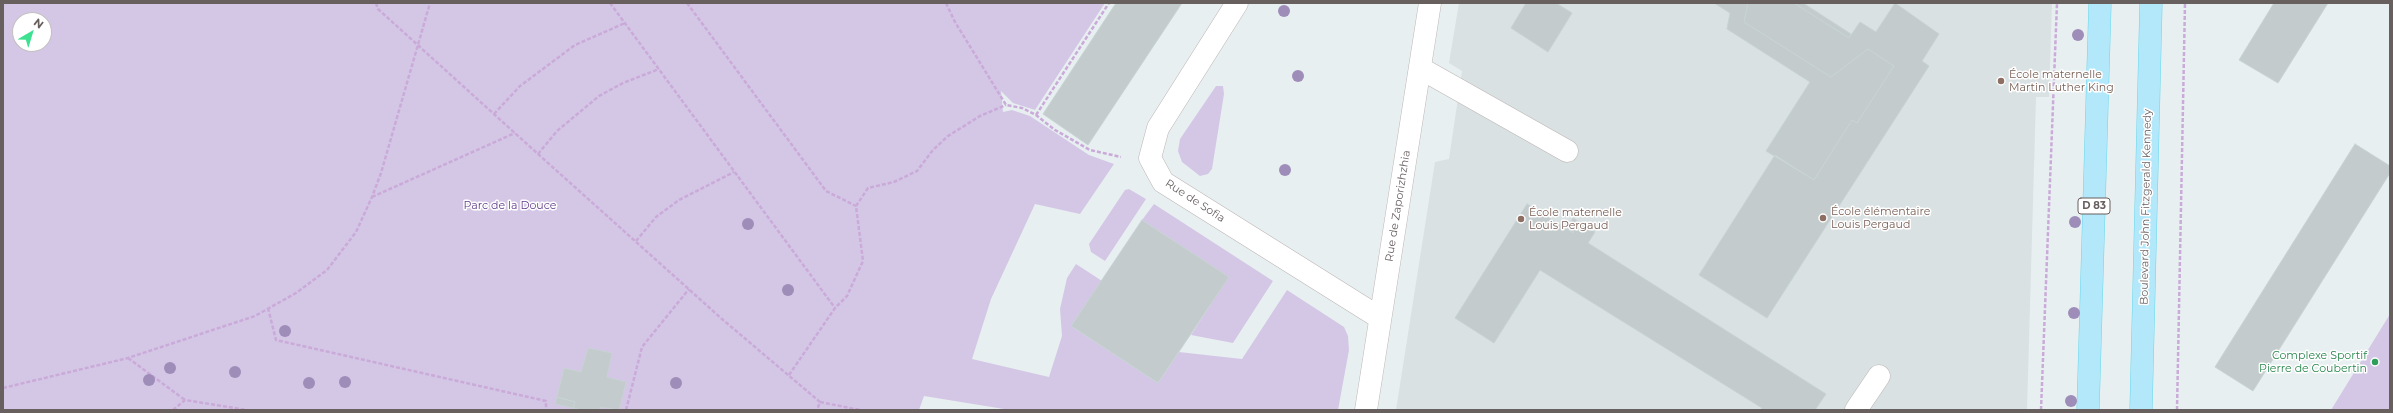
<!DOCTYPE html>
<html>
<head>
<meta charset="utf-8">
<style>
  body { margin:0 }
  #map { position:relative; width:2393px; height:413px; overflow:hidden; background:#e8eff1; font-family:Montserrat,sans-serif }
  canvas { display:block }
  .frame { position:absolute; inset:0; border:4px solid #685f5f; pointer-events:none }
  .north { position:absolute; left:12px; top:12px; width:40px; height:40px; box-sizing:border-box; background:#fff; border:1px solid #c3bfbf; border-radius:50%; rotate:38deg; font-size:11px; font-weight:700; line-height:16px; text-align:center; color:#685f5f }
  .north::after { content:''; display:block; margin:auto; width:14px; height:18px; background:#3de191; clip-path:polygon(50% 0,100% 100%,50% 72%,0 100%) }
</style>
</head>
<body>
<div id="map">
<canvas width="2393" height="413"></canvas>
<div class="frame"></div>
<div class="north">N</div>
</div>
<script>
const g = document.querySelector('canvas').getContext('2d');
g.lineJoin = 'round';
function paint(path, color) { g.fillStyle = color; g.fill(path, 'evenodd'); }
const poly = rows => new Path2D(rows.map(r => 'M' + r).join(''));
function trace(path, color, width, dash) { g.strokeStyle = color; g.lineWidth = width; g.lineCap = dash ? 'butt' : 'round'; g.setLineDash(dash || []); g.stroke(path); }
function write(font, color, halo, rows, align = 'center') {
  g.font = font + ' Montserrat,sans-serif'; g.lineWidth = 3; g.setLineDash([]); g.textBaseline = 'middle'; g.strokeStyle = halo; g.fillStyle = color; for (const [text, x, y, turn = 0] of rows) {
    g.save(); g.translate(x, y); g.rotate((+turn || 0) * Math.PI / 180); g.textAlign = isNaN(turn) ? turn : align; if (halo) g.strokeText(text, 0, 0); g.fillText(text, 0, 0); g.restore();
  }
}
paint(poly([
  [1459,3,2052,3,2049,97,2036,97,2027,410,1396,410,1435,162,1449,159,1462,71,1449,63]
]), '#d9e1e3');
paint(poly([
  [3,3,1105,3,1035,110,1013,103,1001,91,1003,112,1012,110,1030,116,1089,155,1114,164,1080,214,1035,204,991,299,972,359,1049,377,1062,336,1060,309,1067,278,1076,264,1102,281,1071,326,1158,383,1179,352,1242,359,1287,290,1344,327,1348,336,1349,350,1338,410,1010,410,924,396,919,410,3,410],
  [20,20,44,20,44,44,20,44],
  [1216,86,1223,86,1224,94,1212,169,1208,174,1200,176,1182,162,1178,151,1180,139],
  [1129,189,1146,199,1105,261,1091,252,1089,244,1125,190],
  [1154,204,1273,281,1233,343,1191,335,1228,277,1142,220],
  [2390,314,2390,410,2331,410]
]), '#d4c7e6');
const building = poly([
  [1116,3,1182,3,1088,145,1043,114,1116,3],
  [1526,3,1556,3,1572,13,1548,52,1511,28,1526,3],
  [1714,3,1748,3,1744,22,1831,77,1868,49,1894,66,1857,123,1852,120,1814,180,1766,151,1810,82,1727,29,1730,13,1714,3],
  [1748,3,1794,3,1849,38,1860,22,1876,32,1895,3,1939,34,1922,61,1929,66,1767,318,1699,275,1775,155,1814,180,1852,120,1857,123,1894,66,1868,49,1831,77,1744,22,1748,3],
  [1794,3,1803,3,1851,34,1849,38,1794,3],
  [2274,3,2328,3,2278,83,2239,60,2274,3],
  [2355,144,2390,166,2390,173,2253,391,2215,367,2355,144],
  [1527,204,1573,233,1579,222,1595,232,1588,243,1826,394,1815,410,1760,410,1762,408,1540,270,1494,343,1455,318,1527,204],
  [1573,218,1579,222,1573,233,1567,229,1573,218],
  [1142,220,1229,277,1158,383,1071,326,1142,220],
  [588,348,612,353,607,377,626,382,619,410,600,407,600,410,582,410,573,408,575,402,557,397,564,368,581,372,588,348],
  [557,397,575,402,573,408,555,404,557,397]
]);
paint(building, '#c4cbcc');
trace(building, '#c7d3d5', 1);
const minor = poly([
  [1237,3,1158,128,1150,158,1163,182,1380,318],
  [1420,68,1567,151],
  [1366,410,1430,3],
  [1856,410,1879,376]
]);
const major = poly([
  [2088,410,2100,3],
  [2141,410,2151,3]
]);
trace(minor, '#bcb6b5', 23);
trace(major, '#67d7eb', 23);
trace(poly([
  [376,3,378,9,538,154,722,319,820,402,817,410],
  [610,3,835,308],
  [687,3,826,191,856,206],
  [946,3,955,22,1006,105,1022,108,1036,115,1055,130,1090,150,1121,157],
  [494,114,520,86,575,45,625,23],
  [1036,115,1109,3],
  [538,154,557,131,599,96,623,83,659,69],
  [372,197,515,133],
  [636,241,656,217,679,200,734,172],
  [268,308,276,340,546,401,546,410],
  [128,358,185,400],
  [789,375,835,308,847,296,863,261,856,206,868,188,894,182,917,171,933,150,948,136,980,116,1006,105],
  [3,388,128,358,255,316,296,293,327,270,356,232,372,197,381,173,430,3],
  [820,402,860,410],
  [173,410,185,400,247,410],
  [626,410,642,347,689,289],
  [2041,410,2057,3],
  [2177,410,2185,3]
]), '#caaad8', 2.5, [4, 2]);
trace(minor, '#fff', 22);
trace(major, '#b3e8fb', 22);
g.fillStyle = '#9e8db8';
for (const [x, y] of [
  [1284,11],
  [2078,35],
  [1298,76],
  [1285,170],
  [2075,222],
  [748,224],
  [788,290],
  [2074,313],
  [285,331],
  [170,368],
  [235,372],
  [149,380],
  [345,382],
  [309,383],
  [676,383],
  [2071,401]
]) { g.beginPath(); g.arc(x, y, 6, 0, 2 * Math.PI); g.fill(); }
for (const [x, y, r, color] of [
  [2001,81,4,"#8d6e63"],
  [1823,218,4,"#8d6e63"],
  [1521,219,4,"#8d6e63"],
  [2375,362,4,"#2e9e5b"]
]) { const dot = new Path2D(); dot.arc(x, y, r, 0, 2 * Math.PI); g.fillStyle = color; g.fill(dot); trace(dot, '#fff', 1.5); }
for (const [x, y, w] of [
  [2094,206,32]
]) { const box = new Path2D(); box.roundRect(x - w / 2, y - 8, w, 16, 3); g.fillStyle = '#fff'; g.fill(box); trace(box, '#685f5f', 1); }
write('bold 10px', '#685f5f', null, [
  ["D 83",2094,206]
]);
write('11px', '#785e54', '#fff', [
  ["École maternelle",2009,75],
  ["Martin Luther King",2009,88],
  ["École élémentaire",1831,212],
  ["Louis Pergaud",1831,225],
  ["École maternelle",1529,213],
  ["Louis Pergaud",1529,226]
], 'left');
write('11px', '#685f5f', '#fff', [
  ["Rue de Sofia",1195,201,33],
  ["Rue de Zaporizhzhia",1398,206,-81],
  ["Boulevard John Fitzgerald Kennedy",2146,207,-89]
]);
write('11px', '#613c8a', '#fff', [
  ["Parc de la Douce",510,206]
]);
write('11px', '#27864d', '#fff', [
  ["Complexe Sportif",2367,356],
  ["Pierre de Coubertin",2367,369]
], 'right');
</script>
</body>
</html>
